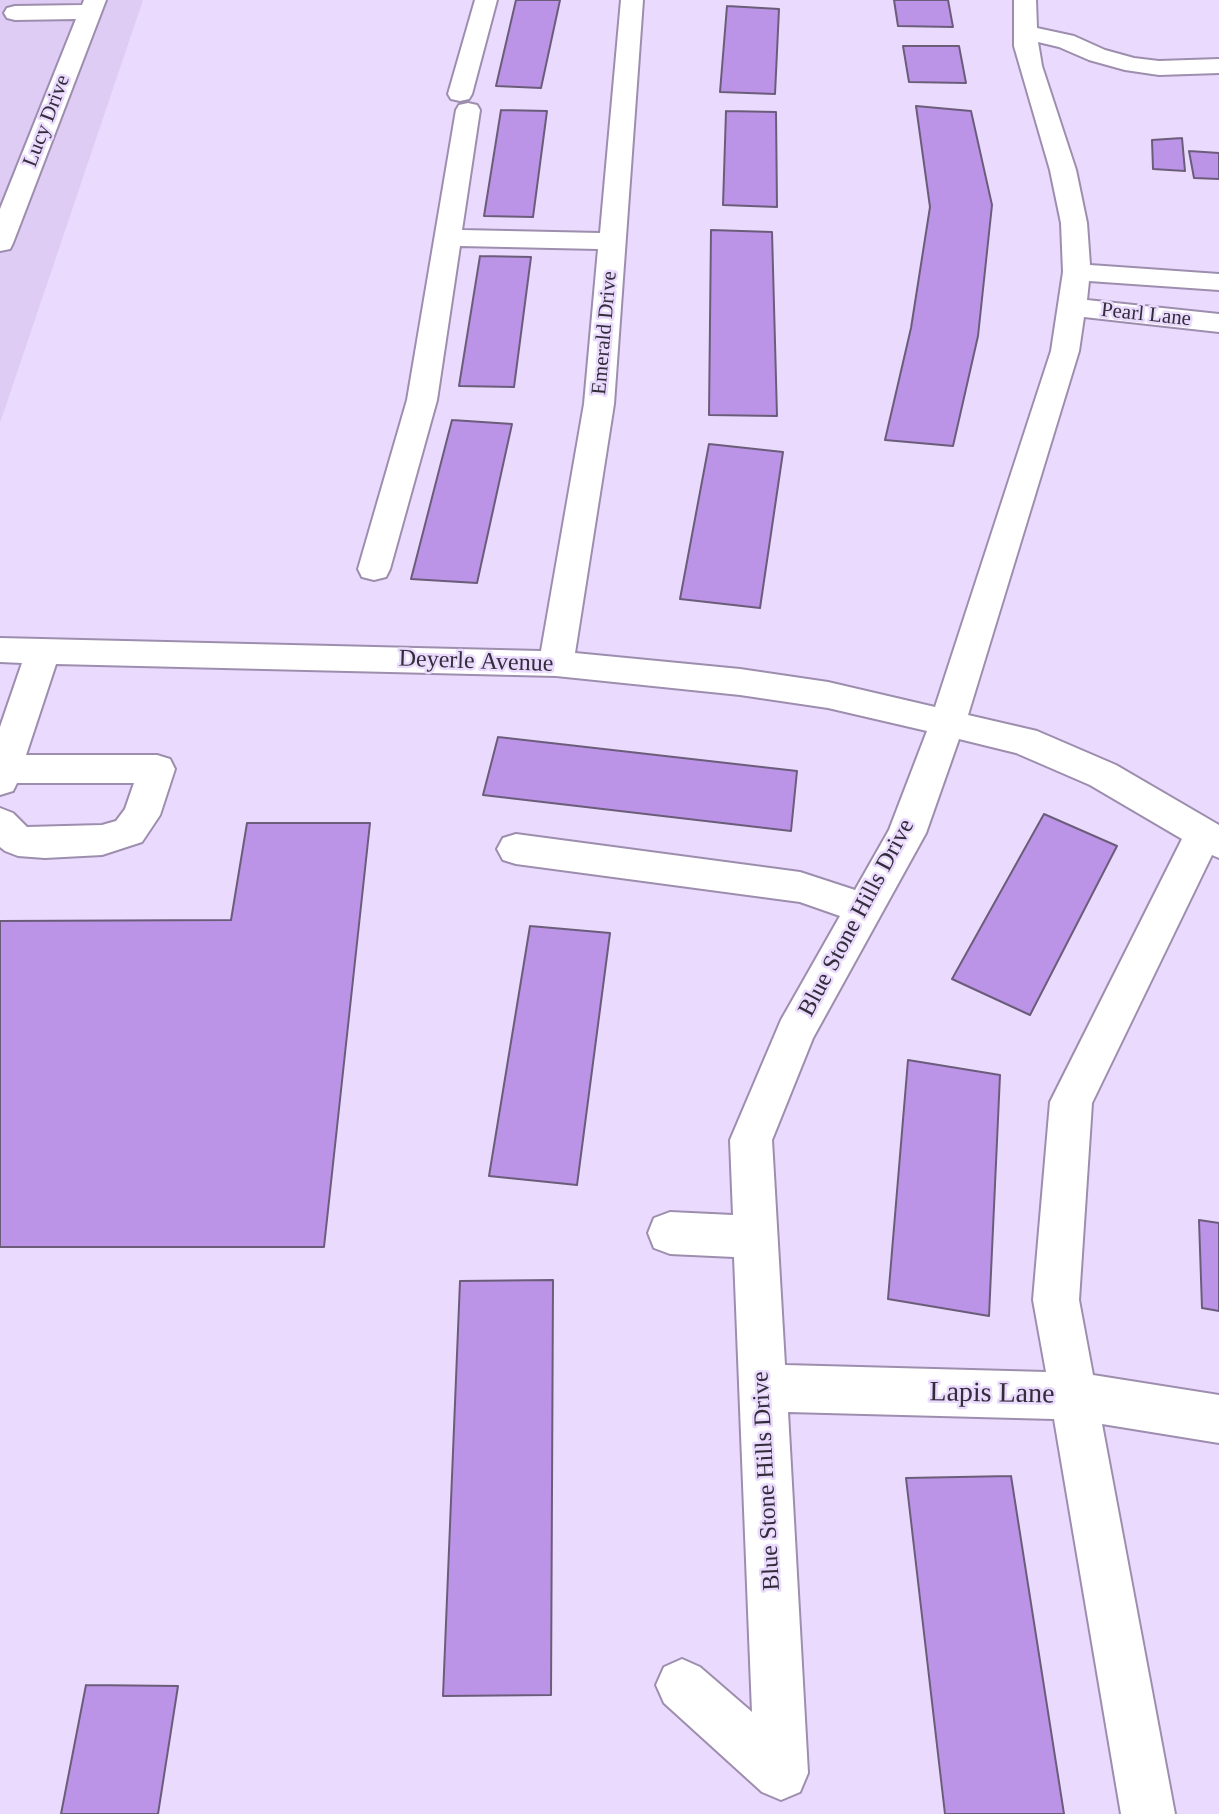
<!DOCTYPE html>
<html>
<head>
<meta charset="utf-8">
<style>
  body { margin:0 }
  canvas { display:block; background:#eadafd }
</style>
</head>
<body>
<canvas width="1219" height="1814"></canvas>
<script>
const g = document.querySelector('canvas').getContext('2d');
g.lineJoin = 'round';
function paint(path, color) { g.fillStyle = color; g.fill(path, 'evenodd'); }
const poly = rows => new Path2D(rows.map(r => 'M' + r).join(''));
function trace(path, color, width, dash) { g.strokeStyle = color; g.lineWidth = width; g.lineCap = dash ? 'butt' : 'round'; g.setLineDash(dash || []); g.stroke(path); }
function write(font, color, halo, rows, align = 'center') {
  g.font = font + ' Georgia,serif'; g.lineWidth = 5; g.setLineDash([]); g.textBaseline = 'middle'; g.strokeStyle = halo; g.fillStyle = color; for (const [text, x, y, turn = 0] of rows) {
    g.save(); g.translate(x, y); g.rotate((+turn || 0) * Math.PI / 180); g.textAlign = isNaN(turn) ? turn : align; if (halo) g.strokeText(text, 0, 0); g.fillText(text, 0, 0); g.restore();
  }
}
paint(poly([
  [0,0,143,0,0,423]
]), '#dfccf5');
const building = poly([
  [516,0,560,0,541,88,496,86,516,0],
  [894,0,948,0,953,27,898,26,894,0],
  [727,6,779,9,775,94,720,92,727,6],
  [903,46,959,46,966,83,909,82,903,46],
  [916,106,971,111,992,205,978,336,953,446,885,440,911,328,930,207,916,106],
  [501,110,547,111,533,217,484,216,501,110],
  [726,111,776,112,777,207,723,205,726,111],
  [1182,138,1185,171,1153,169,1152,140,1182,138],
  [1189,151,1219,153,1219,179,1194,178,1189,151],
  [711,230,772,232,777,416,709,415,711,230],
  [480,256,531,257,514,387,459,386,480,256],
  [452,420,512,424,477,583,411,579,452,420],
  [709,444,783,452,760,608,680,599,709,444],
  [498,737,797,771,791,831,483,795,498,737],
  [1044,814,1117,846,1030,1015,952,979,1044,814],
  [247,823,370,823,324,1247,0,1247,0,921,231,920,247,823],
  [530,926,610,933,577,1185,489,1176,530,926],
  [908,1060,1000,1075,989,1316,888,1299,908,1060],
  [1199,1220,1219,1223,1219,1311,1202,1308,1199,1220],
  [553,1280,551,1695,443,1696,460,1281,553,1280],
  [1011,1476,1064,1814,945,1814,906,1478,1011,1476],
  [86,1685,178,1686,158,1814,61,1814,86,1685]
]);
paint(building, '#bc94e7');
trace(building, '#6b5d7a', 2);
const minor = poly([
  [84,0,106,0,13,243,10,249,0,251,0,209,76,19,15,20,7,18,4,13,7,8,15,6,82,5,84,0],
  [475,0,497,0,472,94,469,99,460,101,451,99,448,94,475,0],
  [621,0,643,0,614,404,575,653,740,669,828,682,935,707,1051,351,1063,272,1061,223,1050,170,1014,46,1014,0,1036,0,1037,28,1074,36,1105,50,1134,58,1159,61,1219,59,1219,73,1159,75,1125,70,1089,60,1059,47,1038,42,1042,66,1076,170,1087,223,1090,265,1219,274,1219,290,1089,281,1087,300,1219,314,1219,332,1084,317,1079,351,968,715,1037,731,1116,765,1219,825,1219,858,1212,855,1092,1103,1079,1300,1093,1375,1219,1395,1219,1443,1102,1424,1175,1814,1121,1814,1054,1419,788,1412,808,1773,800,1792,781,1800,762,1792,664,1703,656,1685,664,1667,682,1659,700,1667,752,1712,734,1257,670,1254,654,1248,648,1233,654,1218,670,1212,733,1215,730,1140,781,1020,840,916,800,902,516,864,503,860,497,849,503,838,516,834,800,872,855,890,889,830,927,731,828,708,740,695,556,676,56,664,26,755,157,755,170,759,175,769,160,815,142,842,102,855,45,858,18,856,5,851,0,847,0,808,13,813,27,827,102,825,116,821,125,809,134,783,17,783,13,791,0,795,0,727,22,663,0,662,0,638,541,651,584,404,598,249,460,246,437,400,390,569,386,577,374,580,362,577,358,569,407,400,456,110,459,105,468,103,477,105,480,110,462,230,600,233,621,0],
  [959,739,1016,753,1090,785,1182,839,1050,1102,1033,1300,1046,1372,785,1365,772,1140,813,1038,926,833,959,739]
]);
trace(minor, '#9d8eae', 4);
paint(minor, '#fff');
write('21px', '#332d3b', '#eadafd', [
  ["Lucy Drive",47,121,-69],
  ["Pearl Lane",1146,315,6],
  ["Emerald Drive",605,333,-85]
]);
write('24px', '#332d3b', '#eadafd', [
  ["Deyerle Avenue",476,662,2],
  ["Blue Stone Hills Drive",857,918,-62],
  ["Blue Stone Hills Drive",767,1481,-93]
]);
write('28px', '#332d3b', '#eadafd', [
  ["Lapis Lane",992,1394,1]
]);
</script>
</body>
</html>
